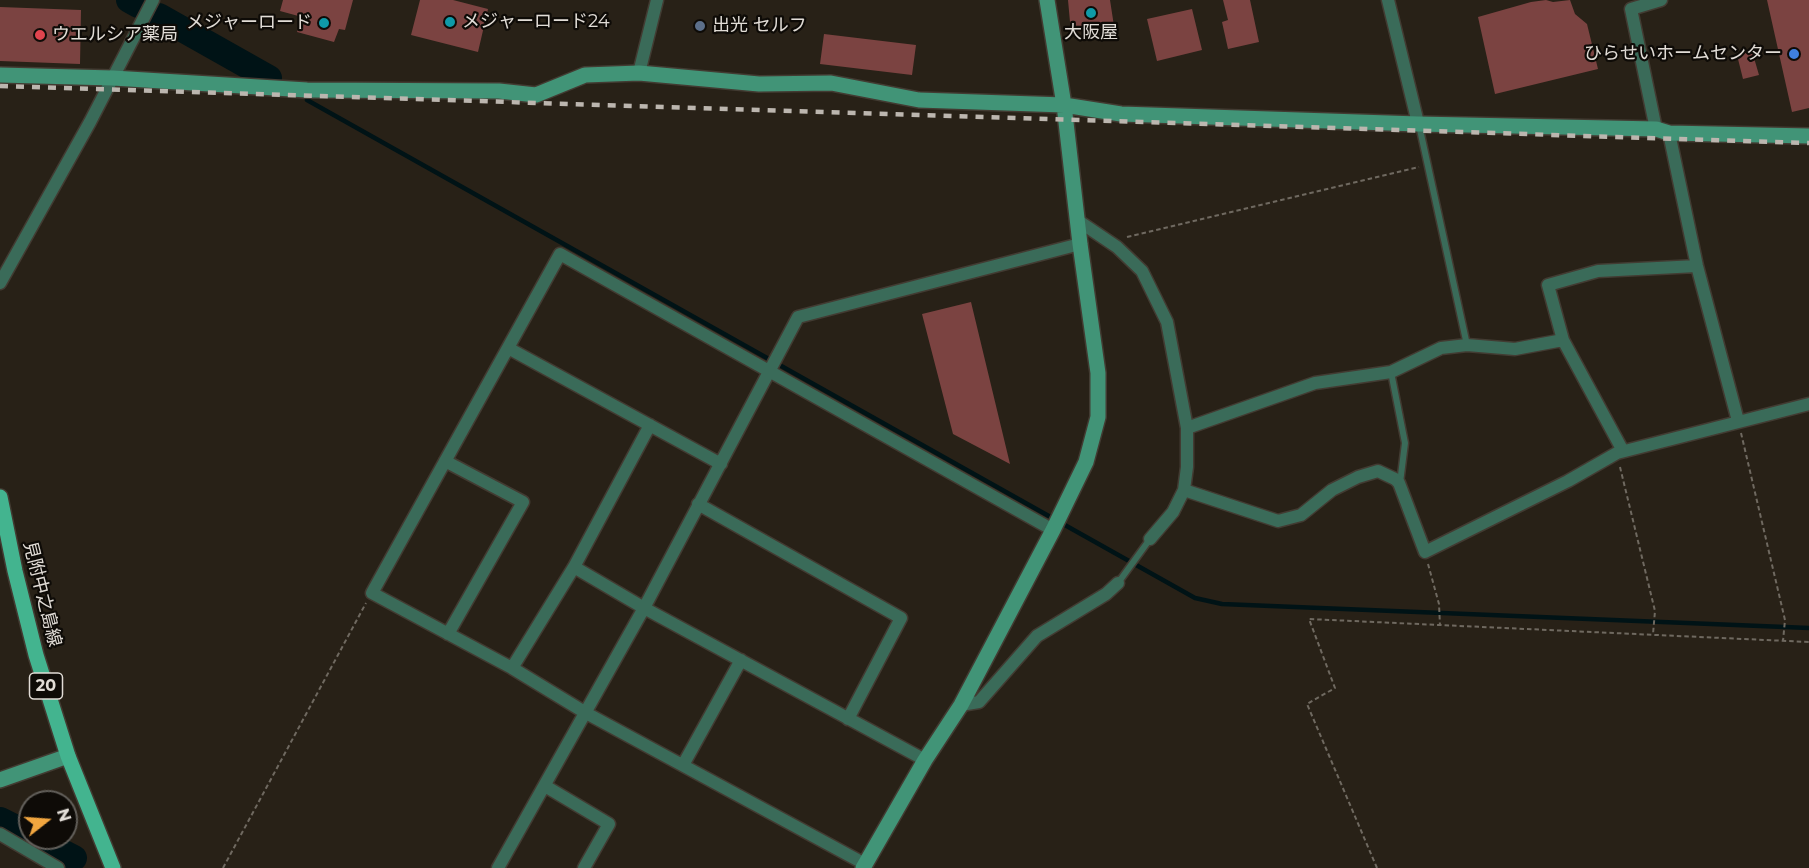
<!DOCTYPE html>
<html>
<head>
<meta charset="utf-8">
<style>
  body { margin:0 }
  #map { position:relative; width:1809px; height:868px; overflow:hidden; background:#282117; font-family:Montserrat,sans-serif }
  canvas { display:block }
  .north { position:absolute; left:18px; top:790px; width:60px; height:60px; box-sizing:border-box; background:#0e0b07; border:2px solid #625f5a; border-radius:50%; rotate:73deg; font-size:16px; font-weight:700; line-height:24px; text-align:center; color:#e1dcd6 }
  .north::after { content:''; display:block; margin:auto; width:21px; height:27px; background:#f1a63f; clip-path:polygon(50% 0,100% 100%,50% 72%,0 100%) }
</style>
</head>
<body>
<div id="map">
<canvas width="1809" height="868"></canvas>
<div class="north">N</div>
</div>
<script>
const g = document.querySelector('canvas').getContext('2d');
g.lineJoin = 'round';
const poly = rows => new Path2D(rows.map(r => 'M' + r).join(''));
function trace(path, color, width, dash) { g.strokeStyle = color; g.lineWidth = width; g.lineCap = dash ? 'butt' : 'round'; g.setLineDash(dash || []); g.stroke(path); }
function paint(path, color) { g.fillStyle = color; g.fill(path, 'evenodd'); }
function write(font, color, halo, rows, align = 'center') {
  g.font = font + ' Montserrat,"Noto Sans JP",sans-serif'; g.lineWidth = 4.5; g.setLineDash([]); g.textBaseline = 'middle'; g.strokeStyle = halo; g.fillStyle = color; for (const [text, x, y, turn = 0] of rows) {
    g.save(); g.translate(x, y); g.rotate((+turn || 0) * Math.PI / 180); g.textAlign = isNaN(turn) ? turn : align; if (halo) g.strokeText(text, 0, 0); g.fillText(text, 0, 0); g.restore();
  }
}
trace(poly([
  [307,100,1195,598,1222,604,1809,628]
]), '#001316', 4.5);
trace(poly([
  [129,0,138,5],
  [159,16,269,78],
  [0,820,30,835],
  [35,838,74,858]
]), '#001316', 26);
paint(poly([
  [283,0,353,0,345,30,339,29,334,42,297,32,302,17,280,11],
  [420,0,453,0,488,9,478,52,411,35],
  [1068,0,1110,0,1114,26,1071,33],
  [1223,0,1250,0,1259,42,1228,49,1222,22,1228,20],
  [1546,0,1553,2,1570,0,1575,14,1587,24,1598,69,1495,94,1478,17,1531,2],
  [1767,0,1809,0,1809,108,1792,112],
  [0,7,81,10,80,64,0,61],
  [1192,9,1202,50,1157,61,1147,19],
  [824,34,916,45,912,75,820,64],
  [1752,51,1759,75,1743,79,1737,55],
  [971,302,1010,464,953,434,922,314]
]), '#7b4341');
const lane = poly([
  [1419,125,1467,345],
  [1391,372,1405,443,1400,483],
  [1118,583,1150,539]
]);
const street = poly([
  [1388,0,1417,119],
  [639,73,657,0],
  [1656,129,1631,9,1661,0],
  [1669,133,1697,266,1738,421],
  [1077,220,1117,247,1142,271,1167,322,1187,428,1187,467,1184,490,1173,512,1150,539],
  [0,283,90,122,153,0],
  [508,348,721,464],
  [1187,428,1315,383,1391,372,1441,348,1467,345,1515,349,1563,340],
  [1623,451,1563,340,1548,285,1598,271,1697,266],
  [445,461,523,502,448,634],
  [1184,490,1278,521,1301,515,1332,490,1358,477,1378,471,1395,479,1399,483,1425,552,1568,481,1617,453,1809,404],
  [698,504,901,618,848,719],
  [574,567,644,608,925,760],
  [512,668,574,567,650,425],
  [961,705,979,702,1037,636,1106,594,1118,583],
  [683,765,741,660],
  [545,786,609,824,584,868],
  [0,834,58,868],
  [865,864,586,713,512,668,372,593,560,254,1053,530],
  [498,868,644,608,798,317,1080,244]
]);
const secondary = poly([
  [0,75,113,78,307,90,499,91,536,95,585,75,639,73,759,84,831,83,919,100,1064,105,1121,114,1418,124,1656,129,1669,133,1809,136],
  [0,780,68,756],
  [863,868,925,760,961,705,1053,530,1086,462,1098,417,1098,373,1080,244,1064,105,1047,0]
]);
const primary = poly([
  [0,497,15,571,36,655,68,756,113,868]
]);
trace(lane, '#423b32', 9);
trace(street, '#423b32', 15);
trace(secondary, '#423b32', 18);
trace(primary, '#423b32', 18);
trace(poly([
  [1127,237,1419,167],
  [1741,433,1785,620,1783,641],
  [1620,467,1655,611,1653,634],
  [1428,564,1439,604,1440,626],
  [223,868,366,603],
  [1377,868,1307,704,1335,688,1309,619,1809,642]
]), '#6f6960', 2, [4.5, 3]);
trace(lane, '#3a6b59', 6);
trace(street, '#3a6b59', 12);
trace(secondary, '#419477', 15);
trace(primary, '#43b48f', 15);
trace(poly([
  [0,86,1809,143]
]), '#bcb6af', 4.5, [8, 8]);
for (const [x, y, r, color] of [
  [1091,13,6,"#0f9aa8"],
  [450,22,6,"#0f9aa8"],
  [324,23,6,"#0f9aa8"],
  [700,26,6,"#5c6f8a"],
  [40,35,6,"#e0444e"],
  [1794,54,6,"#3f7fe0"]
]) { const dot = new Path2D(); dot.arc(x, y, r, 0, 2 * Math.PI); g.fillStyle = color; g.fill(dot); trace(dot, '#0e0b07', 2); }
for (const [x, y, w] of [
  [46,686,33]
]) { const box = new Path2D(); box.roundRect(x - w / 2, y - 13, w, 26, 4.5); g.fillStyle = '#0e0b07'; g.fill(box); trace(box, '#e1dcd6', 1.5); }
write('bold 16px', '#e1dcd6', null, [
  ["20",46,686]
]);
write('18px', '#e1dcd6', '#0e0b07', [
  ["メジャーロード24",462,22],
  ["メジャーロード",312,23,"right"],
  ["出光 セルフ",712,26],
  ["大阪屋",1091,33,"center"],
  ["ウエルシア薬局",52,35],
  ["ひらせいホームセンター",1782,54,"right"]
], 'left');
write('18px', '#e1dcd6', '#0e0b07', [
  ["見附中之島線",42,594,76]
]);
</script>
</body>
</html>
